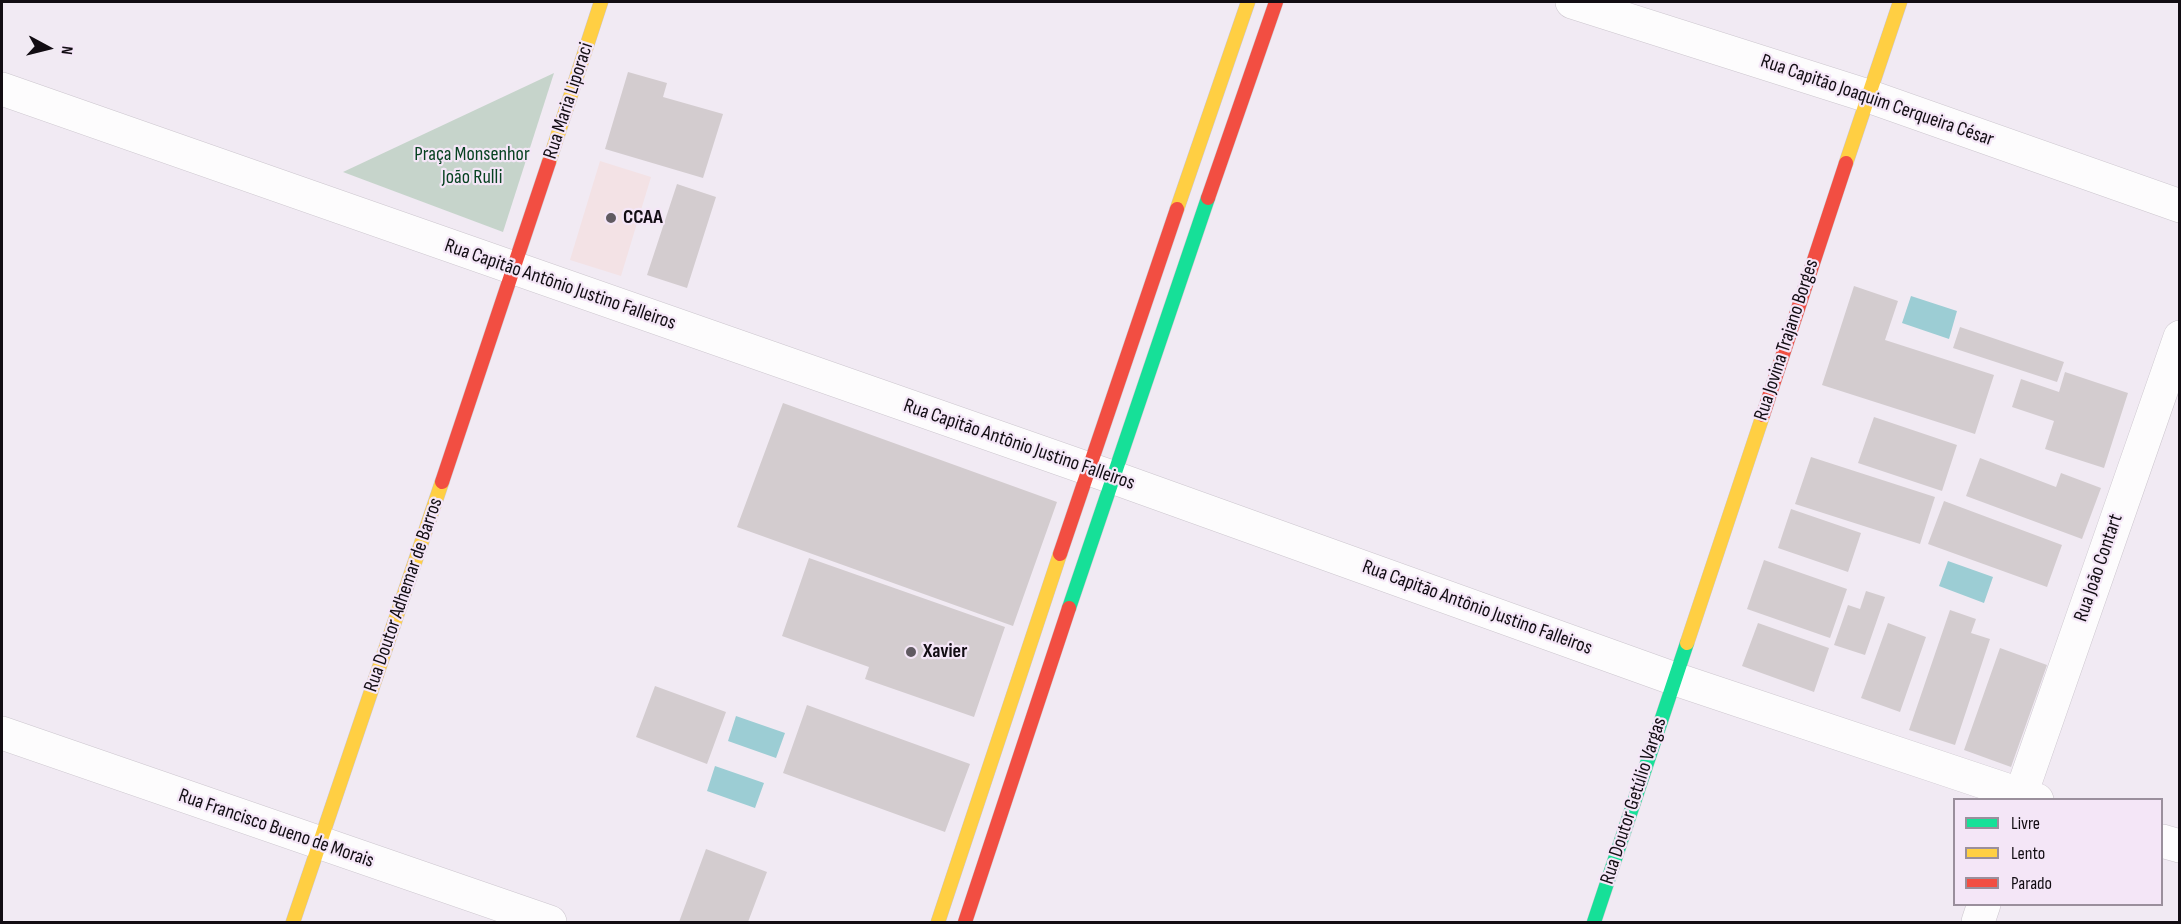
<!DOCTYPE html>
<html>
<head>
<meta charset="utf-8">
<style>
  body { margin:0 }
  #map { position:relative; width:2181px; height:924px; overflow:hidden; background:#f1eaf3; font-family:"Sofia Sans Condensed",sans-serif }
  canvas { display:block }
  .frame { position:absolute; inset:0; border:3px solid #120d13; pointer-events:none }
  .legend { position:absolute; left:1953px; top:798px; width:210px; height:108px; box-sizing:border-box; background:#f4e6f7; border:2px solid #9a8f9c; margin:0; padding:8px 10px; list-style:none; font-size:18px; color:#120d13 }
  .legend li { display:flex; align-items:center; gap:12px; height:30px }
  .legend b { width:30px; border:2px solid #9a8f9c }
  .north { position:absolute; left:18px; top:18px; width:60px; height:60px; -webkit-text-stroke:4px #f4e6f7; paint-order:stroke; rotate:97deg; font-size:16px; font-weight:700; line-height:24px; text-align:center; color:#120d13 }
  .north::after { content:''; display:block; margin:auto; width:21px; height:27px; background:#120d13; clip-path:polygon(50% 0,100% 100%,50% 72%,0 100%) }
</style>
</head>
<body>
<div id="map">
<canvas width="2181" height="924"></canvas>
<div class="frame"></div>
<ul class="legend">
<li><b style="height:8px;background:#16e098"></b>Livre</li>
<li><b style="height:8px;background:#ffcf43"></b>Lento</li>
<li><b style="height:8px;background:#f24e42"></b>Parado</li>
</ul>
<div class="north">N</div>
</div>
<script>
const g = document.querySelector('canvas').getContext('2d');
g.lineJoin = 'round';
function paint(path, color) { g.fillStyle = color; g.fill(path, 'evenodd'); }
const poly = rows => new Path2D(rows.map(r => 'M' + r).join(''));
function trace(path, color, width, dash) { g.strokeStyle = color; g.lineWidth = width; g.lineCap = dash ? 'butt' : 'round'; g.setLineDash(dash || []); g.stroke(path); }
function write(font, color, halo, rows, align = 'center') {
  g.font = font + ' "Sofia Sans Condensed",sans-serif'; g.lineWidth = 4.5; g.setLineDash([]); g.textBaseline = 'middle'; g.strokeStyle = halo; g.fillStyle = color; for (const [text, x, y, turn = 0] of rows) {
    g.save(); g.translate(x, y); g.rotate((+turn || 0) * Math.PI / 180); g.textAlign = isNaN(turn) ? turn : align; if (halo) g.strokeText(text, 0, 0); g.fillText(text, 0, 0); g.restore();
  }
}
paint(poly([
  [600,161,651,177,621,276,570,260]
]), '#f3e2e5');
paint(poly([
  [554,73,503,232,343,172]
]), '#c6d4cb');
paint(poly([
  [1911,296,1957,311,1949,339,1902,323],
  [1948,561,1993,577,1984,603,1939,586],
  [736,716,785,733,776,758,728,741],
  [715,766,764,783,755,808,707,791]
]), '#9ccdd4');
paint(poly([
  [628,72,667,83,663,97,723,114,703,178,605,149],
  [677,184,716,197,687,288,647,275],
  [1854,286,1898,301,1885,340,1994,375,1975,434,1822,385],
  [1960,327,2064,362,2057,382,1953,348],
  [2065,372,2128,393,2104,468,2045,449,2054,421,2012,407,2021,379,2059,392],
  [783,403,1057,502,1013,626,737,527],
  [1874,417,1957,445,1942,491,1858,463],
  [1811,457,1935,497,1920,544,1795,504],
  [1980,458,2056,487,2061,473,2101,488,2082,539,1966,496],
  [1944,501,2062,545,2047,587,1928,544],
  [1791,509,1861,533,1848,572,1778,548],
  [809,558,1005,627,974,717,865,679,869,667,782,636],
  [1764,560,1847,589,1830,638,1747,609],
  [1866,591,1885,597,1865,655,1834,645,1848,605,1860,609],
  [1950,610,1976,619,1971,633,1990,639,1955,745,1909,730],
  [1758,623,1829,648,1814,692,1742,666],
  [1888,623,1926,637,1900,712,1861,698],
  [2000,648,2047,665,2011,767,1964,750],
  [655,686,726,712,707,764,636,737],
  [807,705,970,764,945,832,783,773],
  [706,849,767,872,748,922,679,922]
]), '#d3cccf');
const street = poly([
  [1572,2,1868,96,2180,206],
  [2,89,1112,477,1675,679,2037,800],
  [2,733,550,922],
  [2019,800,2180,337],
  [2162,841,2180,846],
  [1978,922,1984,904]
]);
const fast = poly([
  [1069,608,1208,198],
  [1594,922,1687,643]
]);
const slow = poly([
  [549,162,601,2],
  [1846,163,1900,2],
  [1177,209,1248,2],
  [1687,643,1763,415],
  [293,922,442,482],
  [938,922,1060,554]
]);
const jam = poly([
  [1208,198,1276,2],
  [1763,415,1846,163],
  [442,482,549,162],
  [1060,554,1177,209],
  [965,922,1069,608]
]);
trace(street, '#ccc6ce', 34);
trace(fast, '#ccc6ce', 15);
trace(slow, '#ccc6ce', 15);
trace(jam, '#ccc6ce', 15);
trace(street, '#fdfcfd', 33);
trace(fast, '#16e098', 14);
trace(slow, '#ffcf43', 14);
trace(jam, '#f24e42', 14);
for (const [x, y, r, color] of [
  [611,218,6,"#605a61"],
  [911,652,6,"#605a61"]
]) { const dot = new Path2D(); dot.arc(x, y, r, 0, 2 * Math.PI); g.fillStyle = color; g.fill(dot); trace(dot, '#f4e6f7', 2); }
write('20px', '#120d13', '#f4e6f7', [
  ["Rua Maria Liporaci",569,101,-72],
  ["Rua Capitão Joaquim Cerqueira César",1877,101,19],
  ["Rua Capitão Antônio Justino Falleiros",560,285,19],
  ["Rua Jovina Trajano Borges",1787,340,-72],
  ["Rua Capitão Antônio Justino Falleiros",1019,445,19],
  ["Rua João Contart",2099,568,-71],
  ["Rua Doutor Adhemar de Barros",404,595,-71],
  ["Rua Capitão Antônio Justino Falleiros",1477,608,20],
  ["Rua Doutor Getúlio Vargas",1634,801,-72],
  ["Rua Francisco Bueno de Morais",276,829,19]
]);
write('20px', '#074221', '#f4e6f7', [
  ["Praça Monsenhor",472,155],
  ["João Rulli",472,178]
]);
write('bold 20px', '#120d13', '#f4e6f7', [
  ["CCAA",623,218],
  ["Xavier",923,652]
], 'left');
</script>
</body>
</html>
